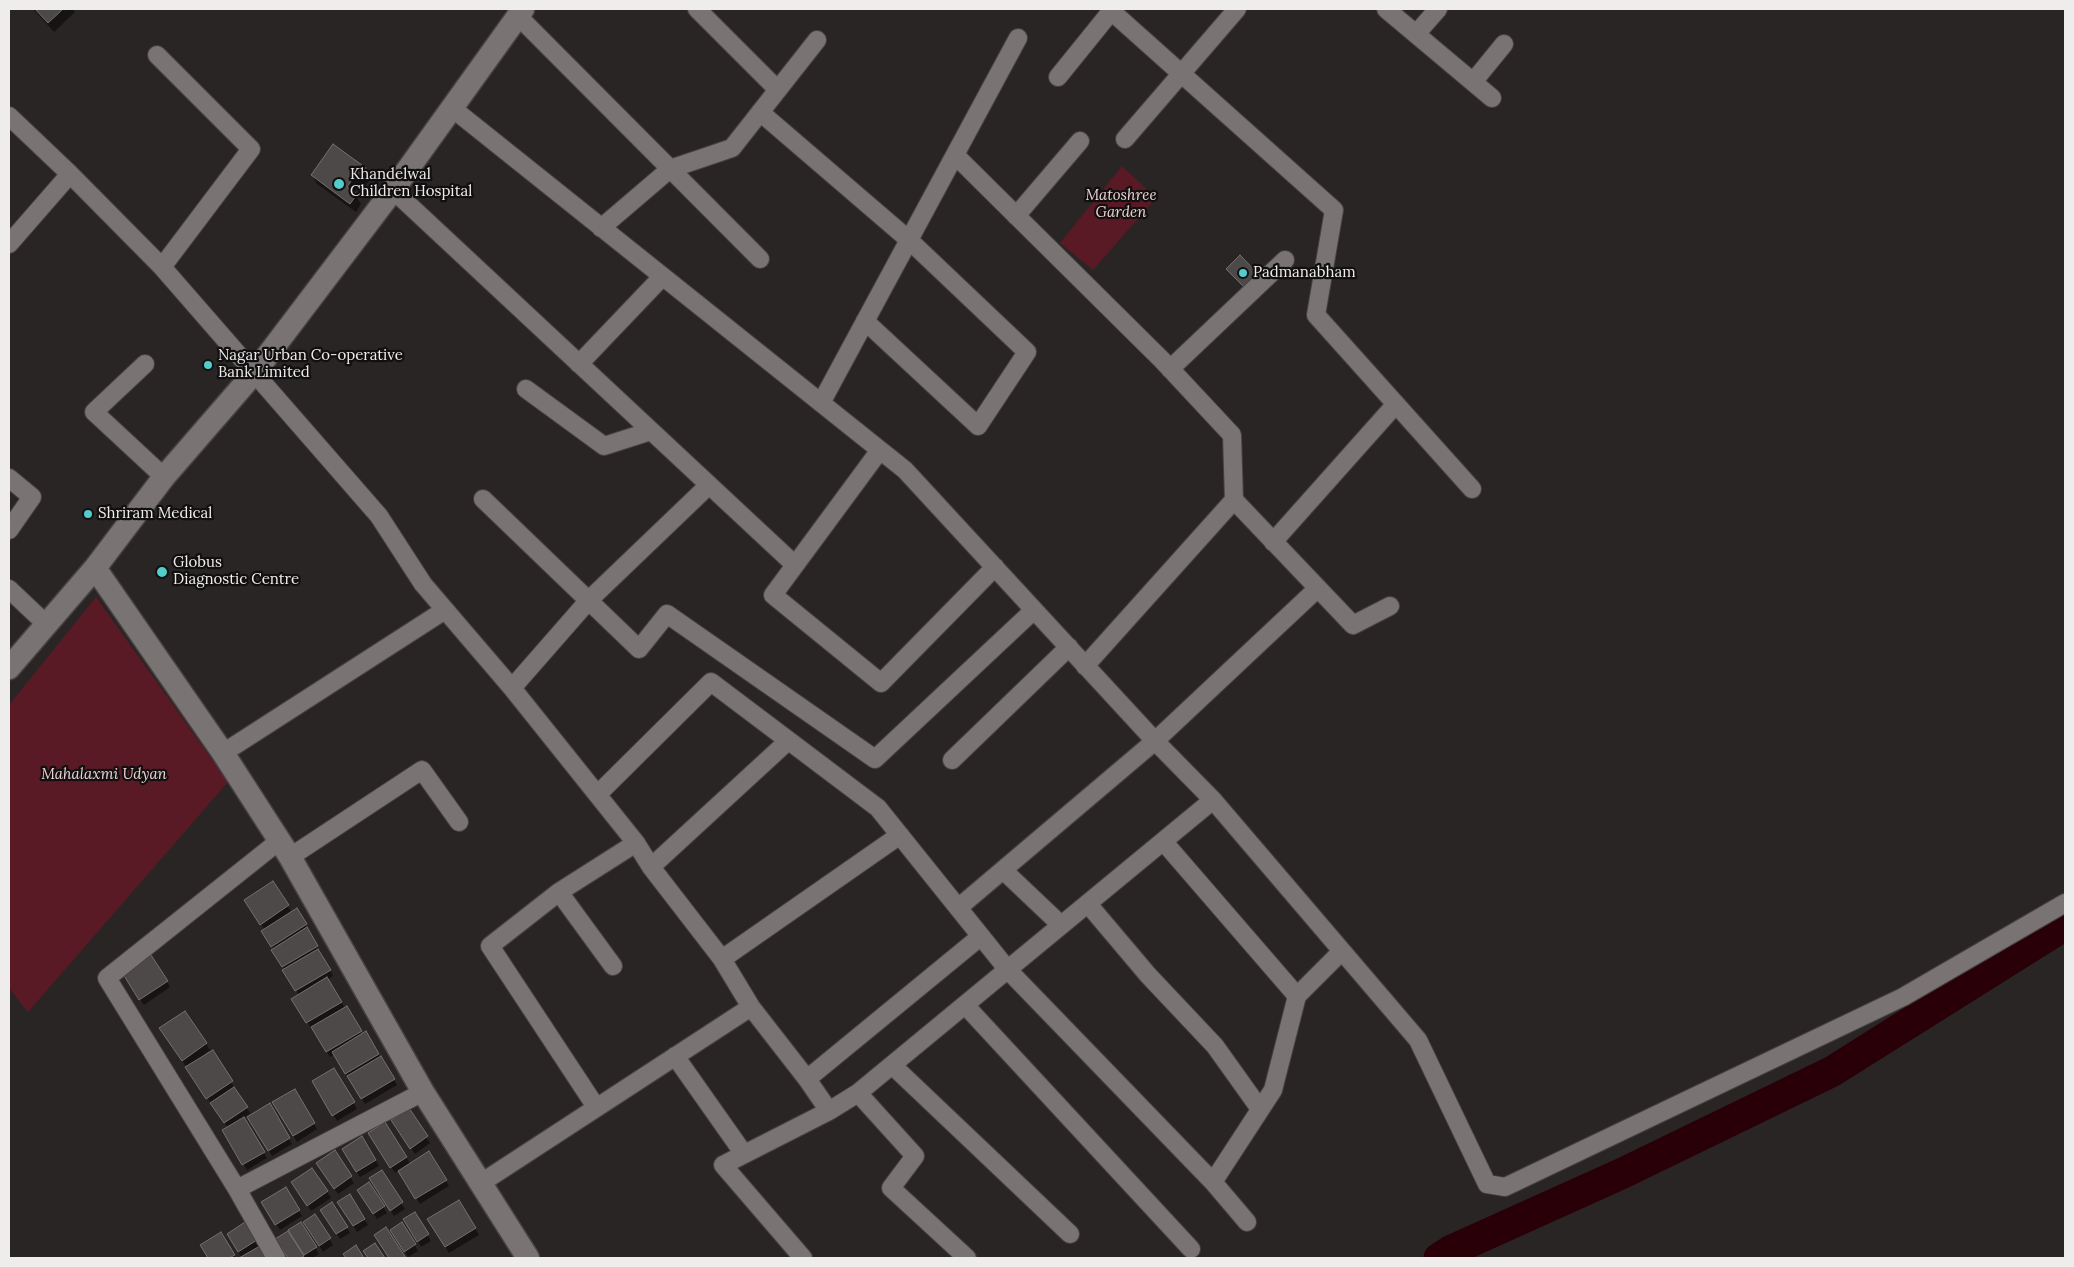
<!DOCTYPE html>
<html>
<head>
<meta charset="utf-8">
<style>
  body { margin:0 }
  #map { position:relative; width:2074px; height:1267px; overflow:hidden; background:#2a2525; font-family:Lora,serif }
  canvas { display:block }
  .frame { position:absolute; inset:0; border:10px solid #efecec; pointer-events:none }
</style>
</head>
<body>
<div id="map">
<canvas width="2074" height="1267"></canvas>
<div class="frame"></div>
</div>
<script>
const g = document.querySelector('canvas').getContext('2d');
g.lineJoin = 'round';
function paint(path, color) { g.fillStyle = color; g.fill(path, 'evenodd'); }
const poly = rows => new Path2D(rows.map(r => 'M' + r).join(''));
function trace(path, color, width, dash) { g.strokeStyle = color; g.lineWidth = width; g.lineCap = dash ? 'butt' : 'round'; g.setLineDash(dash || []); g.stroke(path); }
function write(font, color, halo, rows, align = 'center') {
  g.font = font + ' Lora,serif'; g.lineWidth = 4.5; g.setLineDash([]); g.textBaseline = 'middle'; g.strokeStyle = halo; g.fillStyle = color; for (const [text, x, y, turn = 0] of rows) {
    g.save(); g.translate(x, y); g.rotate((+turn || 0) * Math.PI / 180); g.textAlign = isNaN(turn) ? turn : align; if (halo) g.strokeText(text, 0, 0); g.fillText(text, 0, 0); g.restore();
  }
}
paint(poly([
  [1122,166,1156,198,1093,270,1060,243],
  [96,597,228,782,28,1012,9,988,9,705]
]), '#5a1a25');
paint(poly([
  [33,9,73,9,75,12,54,32],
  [333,146,365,169,371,178,366,185,362,182,354,193,361,204,356,212,317,184,312,175],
  [273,883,292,913,296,910,306,925,333,976,327,980,362,1035,366,1033,397,1085,365,1104,335,1054,330,1057,296,1005,299,995,263,931,265,930,249,906],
  [128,981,167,981,170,987,144,1005],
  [185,1012,210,1050,205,1053,206,1055,212,1051,250,1113,242,1119,244,1120,267,1158,247,1170,224,1131,228,1128,164,1034],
  [334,1069,357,1109,337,1121,314,1081],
  [294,1090,317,1129,297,1142,274,1102],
  [269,1105,292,1144,272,1156,249,1117],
  [408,1110,430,1143,415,1154,396,1126],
  [362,1138,379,1166,360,1177,343,1149],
  [373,1139,406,1157,410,1164,429,1153,449,1186,420,1204,399,1170,395,1173],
  [334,1152,354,1183,338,1194,321,1169],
  [312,1169,331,1198,311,1211,296,1188],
  [381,1172,405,1209,394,1216,374,1185],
  [369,1183,387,1213,377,1219,362,1196],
  [286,1189,302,1216,280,1230,263,1203],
  [349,1196,368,1225,357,1232,339,1202],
  [459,1201,479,1235,449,1253,429,1219],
  [332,1203,350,1233,340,1239,322,1210],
  [414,1214,431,1241,421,1247,404,1220],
  [315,1216,333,1245,323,1252,305,1222],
  [245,1224,256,1241,266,1258,242,1258,228,1234],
  [301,1224,319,1254,312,1258,289,1258,277,1239,298,1247,300,1246],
  [402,1224,418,1251,408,1257,392,1230],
  [220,1233,236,1258,209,1258,201,1245]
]), '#0007');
trace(poly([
  [1439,1258,1450,1251,1623,1173,1831,1072,2065,925]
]), '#290008', 31);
const building = poly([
  [35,9,63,9,48,23,35,9],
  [333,144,366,168,360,177,356,174,347,187,357,194,350,204,311,175,333,144],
  [1240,255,1261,277,1247,290,1226,269,1240,255],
  [273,881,289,905,260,925,244,900,273,881],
  [297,908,307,924,271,947,261,931,297,908],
  [307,927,318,946,282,967,271,950,307,927],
  [318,949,331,970,295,991,282,970,318,949],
  [151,955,168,981,139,1000,123,974,151,955],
  [327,977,342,1002,306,1023,291,999,327,977],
  [347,1006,362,1031,326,1052,311,1027,347,1006],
  [185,1011,207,1043,182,1061,159,1028,185,1011],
  [366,1031,379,1054,345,1074,332,1052,366,1031],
  [213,1050,233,1081,206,1099,185,1067,213,1050],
  [381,1056,395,1079,361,1099,347,1076,381,1056],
  [334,1068,355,1102,332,1116,312,1081,334,1068],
  [234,1087,248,1107,224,1123,210,1103,234,1087],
  [295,1089,315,1123,293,1136,272,1102,295,1089],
  [270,1103,290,1138,268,1151,247,1117,270,1103],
  [409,1108,428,1136,410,1149,391,1120,409,1108],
  [244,1117,265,1152,242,1165,222,1130,244,1117],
  [385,1122,407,1157,390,1168,368,1133,385,1122],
  [362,1136,376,1160,356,1172,342,1149,362,1136],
  [335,1150,352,1176,334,1189,316,1163,335,1150],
  [429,1151,447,1180,415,1199,398,1171,429,1151],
  [312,1168,328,1191,307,1206,291,1182,312,1168],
  [382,1170,403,1202,390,1211,369,1178,382,1170],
  [369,1182,385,1206,373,1214,357,1190,369,1182],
  [286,1187,300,1210,275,1225,261,1202,286,1187],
  [350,1194,365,1219,353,1226,337,1202,350,1194],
  [459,1200,476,1228,445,1247,427,1219,459,1200],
  [332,1202,348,1227,336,1234,320,1210,332,1202],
  [415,1212,429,1234,417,1242,403,1219,415,1212],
  [315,1214,331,1238,319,1246,303,1222,315,1214],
  [245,1222,257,1240,238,1252,227,1234,245,1222],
  [301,1222,317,1247,304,1255,288,1230,301,1222],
  [402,1222,416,1244,404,1252,390,1230,402,1222],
  [386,1227,406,1258,389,1258,374,1235,386,1227],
  [288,1231,304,1256,300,1258,288,1258,275,1239,288,1231],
  [221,1232,235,1255,229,1258,208,1258,200,1245,221,1232],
  [375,1243,385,1258,368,1258,363,1251,375,1243],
  [356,1245,364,1258,346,1258,343,1254,356,1245],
  [260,1246,267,1258,239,1258,260,1246]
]);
paint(building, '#4e4949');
trace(building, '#757070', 1);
const minor = poly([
  [697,9,778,90],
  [1109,9,1334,210,1316,315,1472,489],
  [1386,9,1492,98],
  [518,16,760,259],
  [1416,34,1438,9],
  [157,55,251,149,162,267],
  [1058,77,1113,9],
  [1473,82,1504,44],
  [452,108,905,470,1155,741,1213,800],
  [760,112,909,240,1027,352,978,426,865,321],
  [9,116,70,174,162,267,379,516,423,584,512,688,636,843,651,867,722,959,751,1007,807,1079,829,1111,858,1093,915,1156,891,1188,967,1258],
  [1125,139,1237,9],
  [955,155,1162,360,1232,435,1234,500,1353,625,1390,606],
  [393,190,795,565],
  [1016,216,1080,141],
  [601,228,670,169,732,148,817,40],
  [9,244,70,174],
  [145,364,94,412,164,477],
  [579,364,662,277],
  [1170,369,1285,260],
  [526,389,604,446,651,431],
  [821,403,1018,38],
  [880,450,773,595,881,683,995,567],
  [9,478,32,497,9,530],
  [483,499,639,649,667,614,875,759,1034,610],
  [1273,542,1396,404],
  [9,589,46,624],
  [1085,666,1234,500],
  [512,688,589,600,709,485],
  [223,753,445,610],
  [952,760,1069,647],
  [598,794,711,682,878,808,1008,970,1213,1182,1247,1222],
  [1163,841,1297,996],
  [290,857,422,770,459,822],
  [651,867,788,741],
  [1003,870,1061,925],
  [559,892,613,966],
  [1088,904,1148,975,1215,1046,1260,1109],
  [958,908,1155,741,1318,588],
  [722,959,900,835],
  [965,1005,1191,1249],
  [675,1056,744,1154],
  [892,1065,1070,1234],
  [807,1079,980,937],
  [858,1093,1213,800,1418,1040,1487,1184,1505,1187,1903,997,2065,903],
  [596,1107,490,946,559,892,636,843],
  [1213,1182,1273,1090,1297,996,1342,951],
  [481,1183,751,1007],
  [237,1189,423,1092],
  [276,1258,237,1189,107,978,279,841],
  [803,1258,723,1165,829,1111]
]);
const tertiary = poly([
  [95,568,223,753,290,857,423,1092,528,1258],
  [9,668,95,568,164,477,255,372,393,190,523,9]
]);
trace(minor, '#474343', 20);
trace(tertiary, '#474343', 25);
trace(minor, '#797374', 18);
trace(tertiary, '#797374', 22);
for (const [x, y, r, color] of [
  [339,184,6,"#52cdcb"],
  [1243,273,5,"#52cdcb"],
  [208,365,5,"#52cdcb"],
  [88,514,5,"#52cdcb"],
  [162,572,6,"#52cdcb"]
]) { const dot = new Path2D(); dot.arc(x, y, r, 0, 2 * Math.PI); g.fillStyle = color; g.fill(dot); trace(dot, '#110f0f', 2); }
write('15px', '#efecec', '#110f0f', [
  ["Khandelwal",350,175],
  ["Children Hospital",350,192],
  ["Padmanabham",1253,273],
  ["Nagar Urban Co-operative",218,356],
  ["Bank Limited",218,373],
  ["Shriram Medical",98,514],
  ["Globus",173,563],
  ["Diagnostic Centre",173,580]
], 'left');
write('italic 15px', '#eed3d4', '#110f0f', [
  ["Matoshree",1121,196],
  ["Garden",1121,213],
  ["Mahalaxmi Udyan",104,775]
]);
</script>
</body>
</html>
